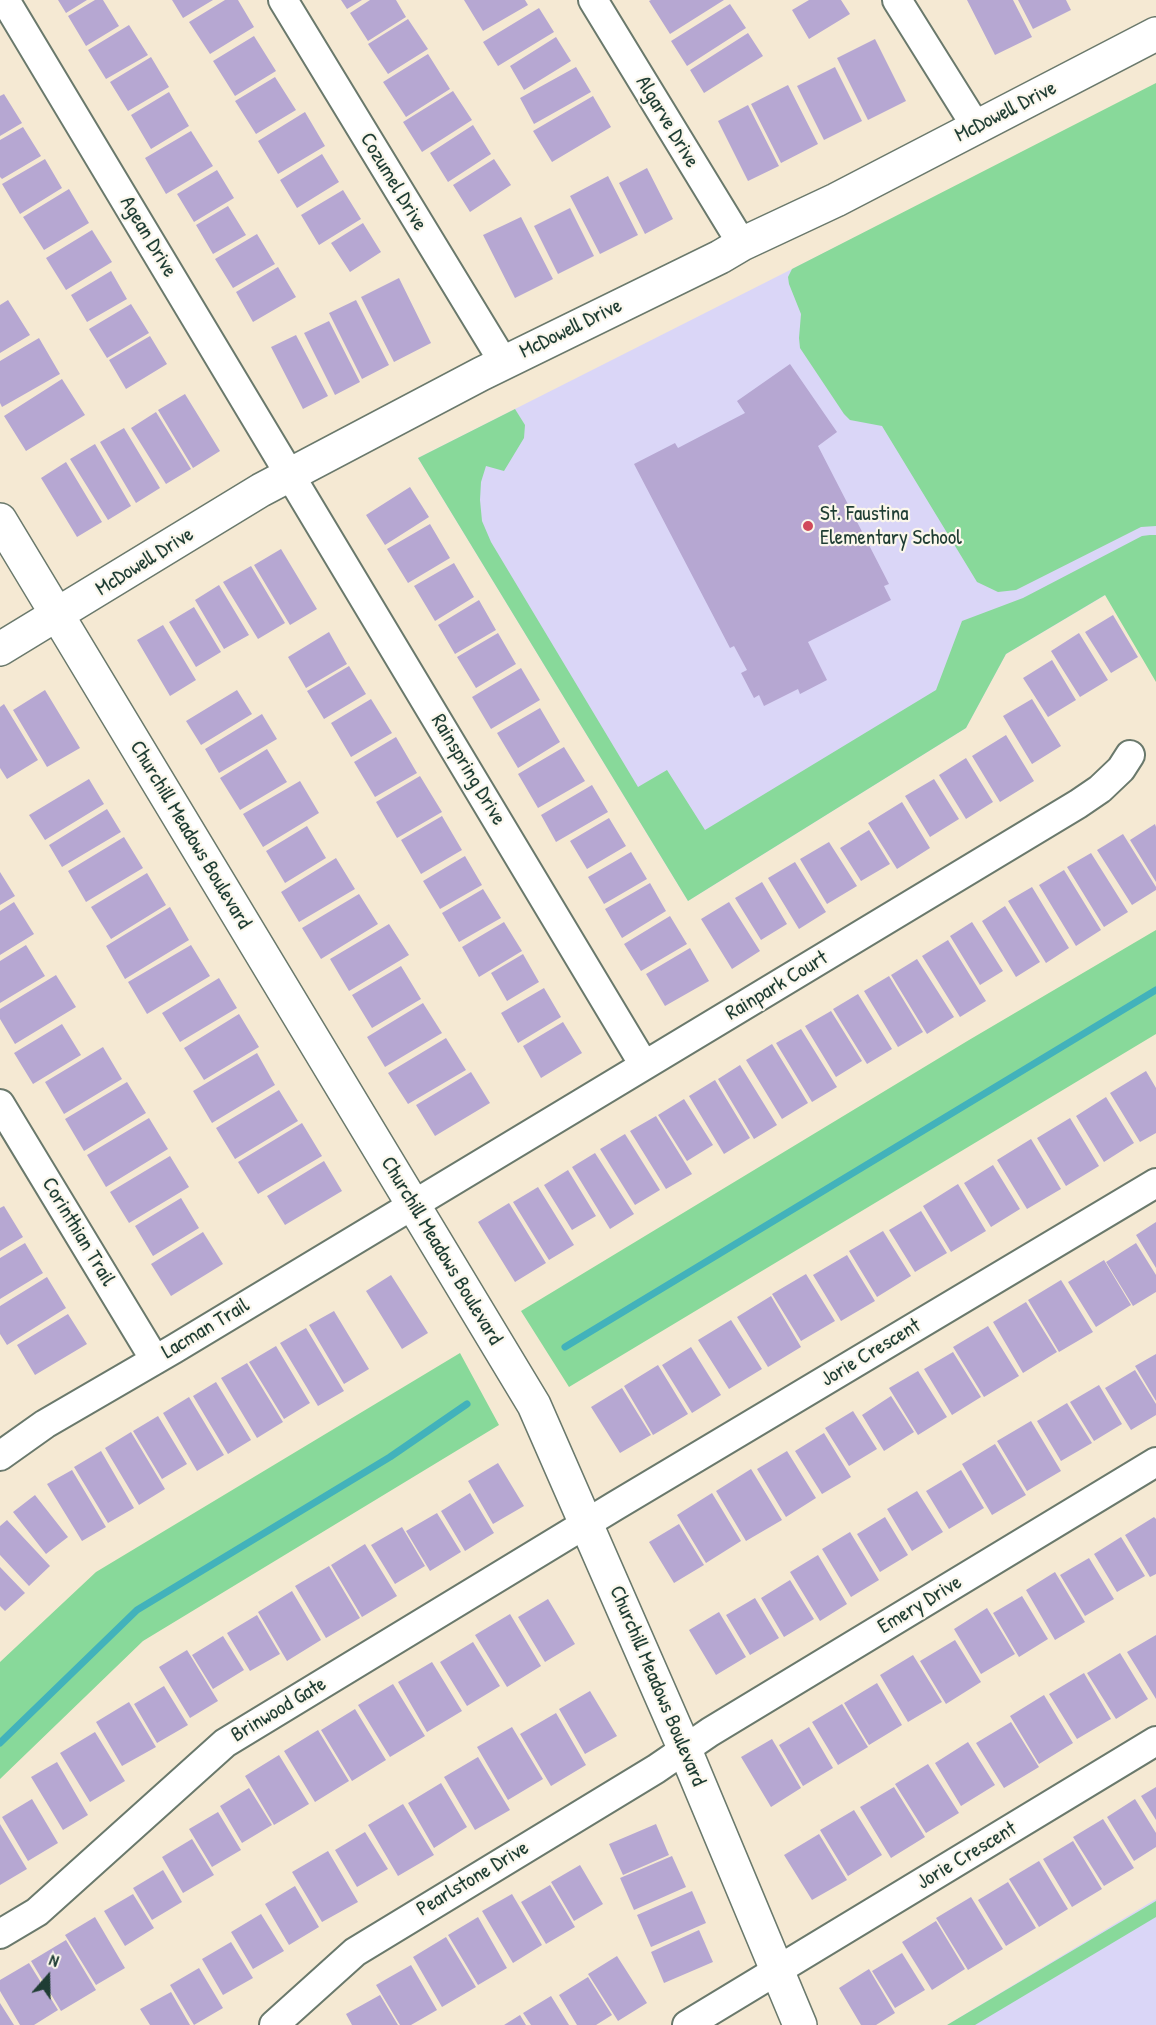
<!DOCTYPE html>
<html>
<head>
<meta charset="utf-8">
<style>
  body { margin:0 }
  #map { position:relative; width:1156px; height:2025px; overflow:hidden; background:#f5e9d3; font-family:"Patrick Hand",sans-serif }
  canvas { display:block }
  .north { position:absolute; left:18px; top:1947px; width:60px; height:60px; -webkit-text-stroke:4px #fbf7ec; paint-order:stroke; rotate:20deg; font-size:16px; font-weight:700; line-height:24px; text-align:center; color:#1f3d34 }
  .north::after { content:''; display:block; margin:auto; width:21px; height:27px; background:#1f3d34; clip-path:polygon(50% 0,100% 100%,50% 72%,0 100%) }
</style>
</head>
<body>
<div id="map">
<canvas width="1156" height="2025"></canvas>
<div class="north">N</div>
</div>
<script>
const g = document.querySelector('canvas').getContext('2d');
g.lineJoin = 'round';
function paint(path, color) { g.fillStyle = color; g.fill(path, 'evenodd'); }
const poly = rows => new Path2D(rows.map(r => 'M' + r).join(''));
function trace(path, color, width, dash) { g.strokeStyle = color; g.lineWidth = width; g.lineCap = dash ? 'butt' : 'round'; g.setLineDash(dash || []); g.stroke(path); }
function write(font, color, halo, rows, align = 'center') {
  g.font = font + ' "Patrick Hand",sans-serif'; g.lineWidth = 4.5; g.setLineDash([]); g.textBaseline = 'middle'; g.strokeStyle = halo; g.fillStyle = color; for (const [text, x, y, turn = 0] of rows) {
    g.save(); g.translate(x, y); g.rotate((+turn || 0) * Math.PI / 180); g.textAlign = isNaN(turn) ? turn : align; if (halo) g.strokeText(text, 0, 0); g.fillText(text, 0, 0); g.restore();
  }
}
paint(poly([
  [988,170,1156,488,1156,565,1006,654,966,728,688,901,418,458],
  [1156,1899,1156,2025,947,2025]
]), '#dad6f7');
paint(poly([
  [1156,83,1156,526,1141,527,1016,590,998,592,977,582,882,426,850,420,844,414,800,348,799,338,801,314,789,284,788,277,792,269],
  [515,409,525,425,524,438,504,471,486,466,481,482,480,500,482,521,491,542,638,787,667,770,705,830,936,690,962,621,1023,598,1142,536,1150,535,1156,535,1156,682,1105,595,1006,654,966,728,688,901,418,458],
  [1156,930,1156,1034,569,1387,521,1311,969,1040],
  [460,1353,499,1425,143,1641,0,1779,0,1662,96,1572],
  [1156,1901,1156,1917,975,2025,947,2025]
]), '#88d99a');
trace(poly([
  [565,1347,1156,990],
  [0,1743,137,1610,390,1457,467,1404]
]), '#42b2bb', 7);
paint(poly([
  [58,0,87,0,66,13],
  [95,0,103,0,119,26,86,46,68,16],
  [172,0,213,0,183,18],
  [225,0,238,0,254,27,210,54,189,22],
  [341,0,362,0,347,9],
  [370,0,396,0,406,17,368,41,350,13],
  [464,0,525,0,528,5,483,31],
  [651,0,724,0,670,34,649,1],
  [809,0,841,0,850,14,809,39,792,10],
  [967,0,1013,0,1032,37,995,55],
  [1018,0,1066,0,1071,10,1033,29],
  [730,4,746,28,687,66,671,41],
  [539,8,554,32,498,66,483,42],
  [408,19,428,49,388,74,368,44],
  [129,25,148,55,106,79,88,50],
  [748,33,763,56,704,93,690,70],
  [254,36,276,71,235,96,213,61],
  [556,37,571,61,524,90,510,66],
  [875,39,906,101,868,120,837,58],
  [428,54,450,89,406,117,383,82],
  [151,57,169,87,128,111,110,82],
  [576,67,591,92,534,124,520,98],
  [835,67,862,121,824,140,797,86],
  [275,77,296,110,256,134,235,101],
  [788,85,818,144,781,163,751,104],
  [453,91,472,120,422,152,403,122],
  [169,92,189,126,151,149,131,115],
  [4,94,22,123,0,136,0,96],
  [593,96,611,127,552,162,533,131],
  [748,105,779,166,748,181,718,121],
  [305,112,325,146,278,174,258,141],
  [473,125,491,154,448,182,430,153],
  [23,127,41,156,2,179,0,177,0,140],
  [191,131,213,166,166,194,145,158],
  [322,154,339,182,297,208,280,180],
  [45,159,62,188,20,214,2,184],
  [494,159,511,185,470,212,453,185],
  [647,168,673,219,645,234,619,183],
  [217,170,234,198,194,222,177,194],
  [608,176,638,235,600,254,570,196],
  [69,189,89,223,44,250,23,217],
  [343,190,361,219,319,245,301,215],
  [228,206,246,235,213,254,196,225],
  [570,208,594,256,558,274,534,226],
  [521,217,553,279,515,298,483,235],
  [363,223,381,252,350,272,331,243],
  [92,230,112,262,66,290,46,258],
  [257,234,275,264,233,288,215,259],
  [278,267,296,297,253,322,236,292],
  [111,271,127,299,87,322,71,295],
  [399,278,431,343,394,362,361,297],
  [8,300,30,335,0,353,0,305],
  [356,300,389,365,362,379,329,313],
  [131,304,149,333,107,358,89,329],
  [329,321,360,382,335,395,304,333],
  [296,335,328,396,303,409,271,347],
  [150,336,167,364,126,389,109,360],
  [39,338,60,374,2,407,0,403,0,361],
  [790,364,837,432,818,446,889,584,884,586,891,600,808,642,827,680,800,694,798,689,764,706,759,695,754,698,741,673,747,670,734,646,730,648,634,464,675,443,678,448,745,413,737,401],
  [62,379,85,415,26,451,4,416],
  [185,394,220,451,193,468,158,410],
  [156,412,191,469,166,484,131,428],
  [124,428,160,488,136,503,100,442],
  [95,444,131,506,108,520,70,459],
  [66,462,102,522,77,537,41,478],
  [410,487,429,517,385,545,366,515],
  [430,524,450,558,408,583,387,549],
  [281,549,317,609,290,625,254,565],
  [454,563,474,597,435,621,414,586],
  [251,566,285,623,258,639,223,582],
  [219,585,249,635,224,649,195,600],
  [479,600,496,630,455,654,438,625],
  [194,607,221,652,196,667,169,622],
  [1113,615,1138,657,1111,673,1085,632],
  [163,625,196,680,170,696,137,640],
  [329,632,347,664,306,688,288,657],
  [498,633,516,664,476,688,457,657],
  [1079,633,1108,680,1080,697,1051,651],
  [1052,660,1076,700,1048,717,1023,678],
  [349,666,366,694,324,719,307,691],
  [521,668,540,700,491,729,472,697],
  [45,690,80,748,47,767,13,710],
  [237,690,252,714,201,745,186,721],
  [371,699,392,733,351,757,331,723],
  [1032,699,1061,746,1032,764,1003,716],
  [4,704,38,760,7,779,0,768,0,707],
  [540,708,560,742,518,768,497,733],
  [262,714,277,739,219,773,205,749],
  [1006,735,1034,781,1000,802,972,756],
  [396,737,417,773,375,797,354,762],
  [564,747,585,781,538,808,518,774],
  [267,749,287,782,240,810,220,778],
  [966,758,993,802,966,819,939,775],
  [420,776,442,812,397,838,376,802],
  [89,779,104,804,45,840,29,815],
  [934,779,959,819,930,837,905,796],
  [300,781,319,813,263,847,243,814],
  [592,785,608,812,556,842,541,815],
  [902,802,930,848,897,869,868,823],
  [107,809,121,832,62,867,49,845],
  [442,816,462,850,421,874,401,840],
  [609,818,626,846,587,869,570,841],
  [1155,824,1156,827,1156,882,1130,840],
  [307,826,326,858,285,883,266,851],
  [869,830,890,864,861,881,840,848],
  [1123,834,1156,887,1156,890,1132,905,1097,850],
  [124,837,143,868,86,902,68,871],
  [829,842,857,886,827,904,800,859],
  [631,852,647,879,604,904,588,877],
  [1091,853,1128,912,1104,927,1067,867],
  [465,856,482,885,440,909,423,881],
  [336,858,355,889,299,922,281,892],
  [795,862,826,912,799,929,768,878],
  [1064,870,1101,930,1076,946,1039,885],
  [0,872,15,896,0,905],
  [147,873,166,905,111,939,91,907],
  [762,882,787,924,761,940,735,898],
  [650,883,666,911,622,938,605,909],
  [1032,887,1069,948,1046,963,1008,901],
  [483,889,501,918,459,942,442,913],
  [359,894,378,924,321,959,302,928],
  [14,902,34,934,0,955,0,911],
  [729,902,760,951,732,969,701,919],
  [1005,906,1040,962,1016,977,982,921],
  [170,907,189,940,125,979,106,946],
  [670,916,687,944,641,971,624,944],
  [504,922,522,951,479,977,462,947],
  [972,922,1003,971,980,985,950,936],
  [389,924,409,955,349,991,330,959],
  [948,940,986,1001,960,1017,922,956],
  [26,945,45,976,0,1003,0,961],
  [191,945,210,976,147,1014,128,982],
  [690,948,709,981,665,1006,646,974],
  [523,954,539,982,507,1001,491,973],
  [917,959,954,1017,927,1034,891,975],
  [401,966,421,999,372,1028,352,995],
  [56,975,76,1007,15,1044,0,1019,0,1009],
  [889,976,923,1032,898,1047,864,991],
  [219,978,237,1008,180,1042,162,1013],
  [544,988,561,1017,518,1043,501,1013],
  [858,994,892,1049,867,1064,833,1009],
  [423,1003,442,1033,385,1067,367,1037],
  [831,1011,862,1061,836,1077,805,1026],
  [239,1014,259,1047,204,1080,184,1048],
  [563,1022,582,1053,541,1078,523,1046],
  [62,1024,81,1055,33,1084,14,1053],
  [801,1029,837,1087,812,1102,776,1043],
  [446,1038,466,1070,408,1104,388,1073],
  [772,1044,808,1103,782,1119,746,1060],
  [103,1047,122,1079,64,1114,45,1082],
  [257,1053,275,1085,212,1123,193,1091],
  [740,1065,777,1125,754,1139,718,1079],
  [1146,1071,1156,1088,1156,1133,1140,1142,1110,1093],
  [471,1072,490,1103,435,1136,416,1105],
  [715,1080,750,1138,724,1154,689,1096],
  [127,1082,146,1113,84,1151,65,1119],
  [279,1090,298,1121,235,1159,216,1128],
  [1106,1097,1134,1143,1104,1162,1076,1116],
  [684,1099,713,1145,687,1161,658,1115],
  [656,1116,692,1174,666,1189,630,1131],
  [149,1118,168,1149,106,1187,87,1155],
  [1070,1118,1099,1166,1066,1186,1037,1138],
  [302,1123,322,1156,258,1194,238,1162],
  [625,1134,660,1190,635,1205,600,1149],
  [1031,1139,1061,1189,1027,1209,997,1160],
  [595,1153,634,1214,610,1229,572,1167],
  [170,1156,189,1187,129,1223,110,1192],
  [324,1161,342,1191,285,1225,267,1196],
  [993,1165,1020,1209,991,1227,964,1183],
  [568,1170,596,1216,572,1230,544,1185],
  [958,1184,986,1231,951,1252,923,1206],
  [538,1187,574,1245,549,1260,513,1202],
  [181,1198,199,1228,153,1256,135,1226],
  [509,1203,546,1263,515,1282,478,1222],
  [4,1206,23,1237,0,1251,0,1208],
  [921,1211,947,1253,915,1272,889,1230],
  [1156,1222,1156,1268,1136,1235],
  [883,1231,911,1276,877,1297,849,1251],
  [203,1232,223,1264,171,1296,151,1264],
  [25,1243,43,1273,0,1299,0,1258],
  [1136,1243,1156,1275,1156,1292,1133,1306,1106,1262],
  [847,1255,875,1301,841,1321,813,1275],
  [1104,1260,1131,1305,1096,1327,1068,1282],
  [806,1274,835,1321,801,1341,772,1294],
  [391,1275,428,1333,402,1349,366,1291],
  [47,1277,66,1308,7,1345,0,1334,0,1306],
  [1061,1280,1093,1332,1059,1352,1028,1300],
  [771,1296,801,1347,768,1367,737,1317],
  [1026,1302,1057,1352,1023,1373,993,1322],
  [334,1311,369,1369,344,1384,309,1325],
  [68,1314,87,1344,35,1375,17,1345],
  [731,1320,762,1369,729,1389,698,1340],
  [988,1326,1019,1376,984,1397,953,1347],
  [306,1328,344,1391,318,1406,280,1343],
  [276,1346,310,1403,284,1419,249,1362],
  [691,1347,721,1395,692,1413,662,1365],
  [953,1352,981,1397,952,1415,924,1369],
  [1156,1354,1156,1401,1135,1366],
  [247,1363,283,1422,257,1438,221,1378],
  [658,1365,688,1414,653,1435,624,1386],
  [1135,1370,1156,1404,1156,1415,1131,1430,1105,1388],
  [918,1371,947,1417,918,1435,889,1388],
  [216,1382,251,1440,228,1454,193,1396],
  [1099,1385,1122,1424,1094,1441,1070,1402],
  [622,1388,651,1435,620,1453,591,1407],
  [891,1396,914,1432,884,1451,862,1415],
  [189,1397,224,1455,197,1471,163,1413],
  [1067,1403,1092,1443,1061,1461,1037,1421],
  [853,1411,877,1449,849,1466,825,1428],
  [158,1416,187,1464,162,1479,133,1431],
  [1031,1421,1061,1471,1027,1491,997,1441],
  [131,1432,165,1489,139,1505,105,1448],
  [824,1433,851,1477,822,1494,795,1451],
  [995,1444,1026,1495,992,1515,962,1464],
  [101,1451,134,1508,108,1523,74,1467],
  [787,1451,816,1498,786,1517,757,1469],
  [498,1463,524,1506,493,1524,468,1481],
  [751,1469,782,1520,746,1541,716,1491],
  [72,1470,106,1527,82,1541,47,1484],
  [961,1470,984,1508,949,1529,926,1491],
  [917,1491,943,1532,912,1551,887,1509],
  [470,1493,494,1533,465,1551,441,1511],
  [712,1493,741,1541,706,1563,677,1515],
  [35,1495,68,1537,46,1554,13,1512],
  [437,1513,461,1552,430,1571,406,1531],
  [885,1517,908,1555,880,1572,857,1534],
  [1154,1517,1156,1519,1156,1574,1150,1577,1125,1535],
  [7,1520,50,1566,29,1586,0,1555,0,1526],
  [679,1524,704,1565,674,1583,649,1542],
  [402,1527,425,1566,395,1584,371,1545],
  [850,1532,879,1580,851,1597,822,1549],
  [1121,1537,1145,1576,1117,1592,1094,1554],
  [365,1544,397,1596,362,1617,331,1565],
  [818,1555,847,1604,820,1621,790,1572],
  [1089,1558,1114,1599,1085,1616,1060,1575],
  [329,1566,360,1618,326,1638,295,1586],
  [0,1567,25,1593,5,1611,0,1606],
  [1055,1572,1085,1622,1055,1640,1026,1590],
  [790,1580,814,1619,784,1637,761,1598],
  [292,1591,321,1640,287,1661,258,1612],
  [1022,1596,1048,1639,1019,1657,993,1613],
  [755,1598,779,1638,750,1655,726,1615],
  [548,1599,575,1644,545,1662,518,1617],
  [987,1608,1015,1654,981,1674,954,1629],
  [719,1612,746,1657,716,1675,689,1630],
  [510,1614,541,1666,507,1687,475,1635],
  [257,1615,280,1654,250,1671,227,1633],
  [1156,1635,1156,1699,1127,1652],
  [223,1636,244,1670,213,1689,192,1655],
  [955,1640,981,1682,946,1704,920,1661],
  [473,1642,500,1686,467,1706,440,1662],
  [187,1650,218,1701,190,1718,159,1667],
  [1120,1653,1148,1699,1116,1719,1087,1673],
  [913,1655,942,1702,908,1722,880,1675],
  [432,1662,462,1711,427,1732,398,1682],
  [1084,1673,1111,1719,1077,1739,1049,1694],
  [877,1683,902,1725,869,1745,844,1703],
  [393,1684,425,1736,390,1757,358,1705],
  [164,1686,188,1725,157,1743,134,1704],
  [590,1691,617,1736,585,1754,559,1709],
  [1044,1695,1073,1743,1039,1764,1010,1716],
  [129,1702,156,1747,122,1766,96,1722],
  [842,1704,868,1747,838,1765,812,1722],
  [355,1709,386,1760,352,1781,321,1730],
  [556,1713,586,1765,551,1786,520,1734],
  [1011,1722,1039,1767,1004,1788,976,1743],
  [512,1727,543,1779,508,1800,477,1747],
  [809,1727,833,1768,803,1786,779,1745],
  [318,1730,349,1781,315,1802,284,1751],
  [95,1732,125,1781,90,1802,60,1753],
  [772,1739,801,1788,771,1807,741,1757],
  [968,1742,995,1785,961,1806,935,1763],
  [279,1755,309,1804,274,1825,245,1776],
  [478,1757,510,1810,475,1830,444,1777],
  [57,1762,88,1815,63,1830,31,1777],
  [928,1764,959,1813,926,1833,895,1784],
  [441,1783,467,1827,434,1848,408,1803],
  [894,1787,925,1837,891,1858,860,1807],
  [1156,1787,1156,1820,1141,1796],
  [249,1788,272,1825,242,1843,220,1806],
  [32,1799,58,1843,28,1861,2,1817],
  [1135,1799,1156,1833,1156,1847,1134,1861,1107,1817],
  [403,1804,434,1855,398,1876,368,1825],
  [854,1810,882,1855,848,1876,820,1830],
  [218,1812,241,1850,212,1867,189,1829],
  [1103,1819,1134,1868,1104,1886,1073,1837],
  [0,1824,27,1869,0,1885],
  [656,1824,669,1855,623,1875,609,1844],
  [365,1832,388,1869,357,1887,335,1850],
  [819,1834,847,1880,812,1900,784,1855],
  [192,1839,214,1875,183,1893,162,1857],
  [1073,1841,1102,1889,1072,1907,1043,1859],
  [328,1851,358,1902,322,1922,292,1872],
  [672,1856,686,1887,634,1910,620,1878],
  [1039,1861,1068,1909,1039,1927,1009,1879],
  [580,1865,603,1904,574,1921,551,1882],
  [163,1870,182,1902,152,1920,133,1888],
  [1008,1882,1036,1928,1006,1946,978,1900],
  [550,1885,575,1927,546,1944,521,1902],
  [295,1886,319,1927,289,1945,265,1904],
  [692,1891,706,1923,651,1947,637,1915],
  [133,1894,154,1928,125,1946,104,1911],
  [512,1894,542,1945,513,1963,482,1911],
  [971,1897,1003,1949,968,1970,936,1918],
  [261,1914,284,1951,253,1969,231,1932],
  [95,1917,125,1968,96,1985,65,1935],
  [478,1917,507,1968,478,1985,448,1935],
  [936,1921,965,1969,932,1990,902,1942],
  [699,1930,713,1962,664,1983,651,1952],
  [446,1937,476,1987,442,2007,413,1957],
  [66,1940,96,1990,61,2011,31,1961],
  [231,1942,253,1978,223,1995,202,1959],
  [902,1953,925,1990,895,2008,872,1971],
  [617,1956,647,2003,618,2021,588,1974],
  [29,1963,58,2010,34,2025,20,2025,0,1991,0,1980],
  [411,1965,437,2010,411,2025,400,2025,376,1985],
  [199,1968,223,2008,194,2025,170,1985],
  [869,1969,895,2013,876,2025,861,2025,839,1988],
  [588,1977,612,2015,596,2025,577,2025,559,1995],
  [171,1992,190,2025,150,2025,140,2009],
  [380,1995,398,2025,352,2025,346,2014],
  [551,1996,569,2025,531,2025,523,2013],
  [0,2003,14,2025,0,2025],
  [520,2015,526,2025,504,2025]
]), '#b6a7d2');
const street = poly([
  [5,0,644,1065],
  [283,0,504,363],
  [593,0,742,244],
  [897,0,977,128],
  [0,1104,155,1360],
  [0,1456,45,1424,174,1349,1078,804,1100,789,1121,769,1130,755],
  [0,1934,37,1912,225,1743,615,1506,1156,1183],
  [274,2025,355,1952,656,1769,710,1732,1156,1462],
  [687,2025,1156,1741]
]);
const secondary = poly([
  [0,520,534,1405,685,1750,800,2025],
  [0,649,261,490,481,374,720,257,742,244,836,200,1156,34]
]);
trace(street, '#6a796c', 32);
trace(secondary, '#6a796c', 36);
trace(street, '#fff', 28);
trace(secondary, '#fff', 33);
for (const [x, y, r, color] of [
  [808,526,6,"#d1495b"]
]) { const dot = new Path2D(); dot.arc(x, y, r, 0, 2 * Math.PI); g.fillStyle = color; g.fill(dot); trace(dot, '#fbf7ec', 2); }
write('21px', '#1f3d34', '#fbf7ec', [
  ["McDowell Drive",1006,112,-27],
  ["Algarve Drive",667,122,59],
  ["Cozumel Drive",393,182,59],
  ["Agean Drive",148,237,59],
  ["McDowell Drive",571,329,-26],
  ["McDowell Drive",145,562,-32],
  ["Rainspring Drive",468,770,59],
  ["Churchill Meadows Boulevard",190,835,59],
  ["Rainpark Court",777,986,-31],
  ["Corinthian Trail",78,1232,59],
  ["Churchill Meadows Boulevard",441,1251,59],
  ["Lacman Trail",206,1329,-31],
  ["Jorie Crescent",871,1353,-31],
  ["Emery Drive",920,1605,-31],
  ["Churchill Meadows Boulevard",657,1686,67],
  ["Brinwood Gate",279,1710,-31],
  ["Jorie Crescent",967,1856,-31],
  ["Pearlstone Drive",473,1879,-31]
]);
write('21px', '#1f3d34', '#fbf7ec', [
  ["St. Faustina",820,514],
  ["Elementary School",820,538]
], 'left');
</script>
</body>
</html>
